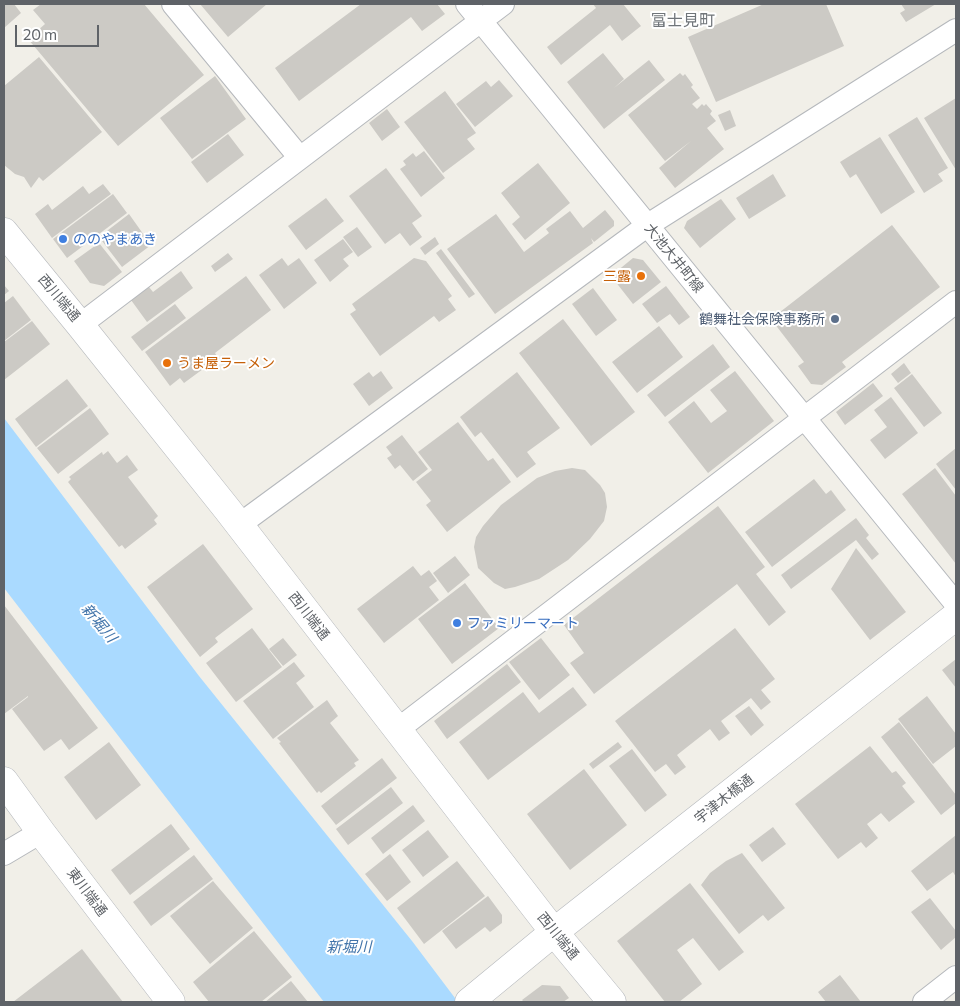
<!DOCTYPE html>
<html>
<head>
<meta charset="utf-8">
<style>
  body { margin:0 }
  #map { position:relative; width:960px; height:1006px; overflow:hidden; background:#f1efe8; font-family:Commissioner,sans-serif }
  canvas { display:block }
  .frame { position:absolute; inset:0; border:5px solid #5f6368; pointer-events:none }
  .scale { position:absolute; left:15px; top:25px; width:84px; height:22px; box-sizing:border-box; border:2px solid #5f6368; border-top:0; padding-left:6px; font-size:15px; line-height:18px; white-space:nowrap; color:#5f6368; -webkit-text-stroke:4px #fff; paint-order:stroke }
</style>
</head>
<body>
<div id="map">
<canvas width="960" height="1006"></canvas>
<div class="frame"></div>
<div class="scale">20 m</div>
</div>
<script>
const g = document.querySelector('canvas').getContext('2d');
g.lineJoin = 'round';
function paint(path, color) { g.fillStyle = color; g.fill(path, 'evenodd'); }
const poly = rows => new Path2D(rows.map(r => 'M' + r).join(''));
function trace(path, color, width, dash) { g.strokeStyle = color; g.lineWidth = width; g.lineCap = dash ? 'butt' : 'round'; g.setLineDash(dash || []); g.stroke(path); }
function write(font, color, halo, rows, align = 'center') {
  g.font = font + ' Commissioner,"Noto Sans JP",sans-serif'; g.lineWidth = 4; g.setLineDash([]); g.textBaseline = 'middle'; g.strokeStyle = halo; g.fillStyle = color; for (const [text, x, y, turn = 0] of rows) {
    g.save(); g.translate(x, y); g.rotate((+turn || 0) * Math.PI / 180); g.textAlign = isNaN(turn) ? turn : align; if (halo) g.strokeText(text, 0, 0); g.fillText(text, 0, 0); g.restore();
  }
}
paint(poly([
  [4,418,199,676,412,941,458,1002,324,1002,4,588]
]), '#aadaff');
paint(poly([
  [4,4,14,4,21,13,4,28],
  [41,4,144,4,204,75,118,146,28,39,45,24,33,10],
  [200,4,267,4,228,37],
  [361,4,437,4,445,14,422,31,411,17,299,101,275,68],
  [593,4,623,4,641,26,622,41,610,25,561,65,547,47,596,8],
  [764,4,826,4,844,46,716,102,688,37],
  [901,4,936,4,906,22,900,13,905,10],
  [603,53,624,79,614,88,649,60,665,80,604,129,567,82],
  [39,57,102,132,43,181,39,177,31,188,24,177,15,174,4,165,4,86],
  [680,73,683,76,685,74,693,85,691,87,700,98,692,104,697,109,702,104,704,106,706,104,712,111,710,114,716,121,707,128,724,149,675,188,659,168,691,141,665,161,628,115],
  [215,76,246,119,192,159,160,118],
  [499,80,513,96,475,127,456,104,486,81,491,87],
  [445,91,476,133,467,139,475,149,443,173,404,122],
  [956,98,956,170,924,118],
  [387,109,400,127,382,141,369,123],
  [730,110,736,126,725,131,718,115],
  [917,117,948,168,938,174,943,181,924,193,888,135],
  [228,134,244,155,207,183,191,162],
  [880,137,915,192,881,214,856,174,850,178,840,162],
  [424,151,445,178,421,197,400,169,406,165,403,161,413,153,416,157],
  [538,163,570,203,525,240,512,224,520,217,501,193],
  [386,168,422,216,412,223,422,237,410,246,400,233,385,244,349,196],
  [773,174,786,196,749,219,736,198],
  [103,184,111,194,52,238,35,214,48,204,52,210,83,186,89,194],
  [113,194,127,213,67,258,53,239],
  [326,198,344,221,306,250,288,226],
  [721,199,736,219,700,248,684,228,687,221],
  [605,210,614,221,614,226,594,242,591,238,593,243,495,314,447,249,496,214,524,252,549,233,546,229,570,211,583,228],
  [129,214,151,245,122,267,99,237],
  [892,225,940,287,842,362,846,367,822,385,811,384,798,366,804,362,771,319],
  [357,227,372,247,358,257,343,237],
  [435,237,439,244,425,255,420,248],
  [343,239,353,252,343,259,349,266,330,282,314,260],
  [99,243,122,272,104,286,90,283,74,261],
  [441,249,475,294,469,298,436,253],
  [228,253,233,259,215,272,211,266],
  [282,258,288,266,299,258,317,283,284,309,259,275],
  [414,258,426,261,452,296,448,299,456,310,439,322,434,316,380,356,350,314,356,310,352,304],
  [633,258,643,260,661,282,633,304,611,276],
  [181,271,193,288,147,322,131,300,149,287,153,292],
  [246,276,271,310,215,353,218,358,184,383,180,378,170,386,145,352],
  [4,285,9,291,4,295],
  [666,286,690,317,679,325,670,314,657,323,642,304],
  [593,288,617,320,596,336,572,304],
  [13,296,31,320,4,341,4,303],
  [175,304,186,318,142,351,131,337],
  [563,319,635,412,591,446,519,353],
  [32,321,50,344,4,380,4,342],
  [659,326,683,357,637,393,612,362],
  [713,344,730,367,665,417,647,395],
  [904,363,911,373,898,383,891,374],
  [381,371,393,388,369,406,353,384,369,372,373,377],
  [735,371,774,421,708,473,668,422,694,401,711,423,727,411,710,390],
  [517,372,560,428,527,452,536,464,517,478,481,432,475,437,460,417],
  [912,374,942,413,924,427,894,388],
  [67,379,88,406,36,447,15,419],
  [873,383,883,396,845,425,836,412],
  [891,397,918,433,885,459,870,440,887,427,874,410],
  [90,408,109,434,58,474,37,448],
  [458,422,488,461,493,458,511,482,447,532,426,505,431,501,416,482,432,470,418,452],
  [402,435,428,469,413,481,400,465,395,469,387,458,392,455,386,447],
  [956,448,956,490,936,464],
  [108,451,117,463,127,455,138,470,128,477,158,516,154,520,157,524,125,549,122,545,119,547,68,482,71,479,69,477,102,452,103,455],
  [572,468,585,470,600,485,605,493,607,507,604,521,590,539,568,560,539,579,515,587,505,589,494,583,478,568,474,547,476,537,483,526,501,505,537,478,555,471],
  [935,468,956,496,956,564,902,494],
  [814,479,826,494,831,490,846,510,772,567,745,532],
  [718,506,765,567,756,574,786,612,769,626,737,584,594,694,570,663,584,653,564,625],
  [856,518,869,535,866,538,879,554,872,560,856,540,791,589,781,575],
  [203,544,253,609,215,638,218,642,200,657,147,587],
  [856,548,906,612,870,640,831,589],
  [455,556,470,575,448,593,433,573],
  [413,566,421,576,429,570,437,581,429,587,439,600,384,643,357,609],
  [465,583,499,628,452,664,418,619],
  [4,605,98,728,69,750,61,739,44,751,12,709,28,697,28,696,4,714],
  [252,628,282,667,236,702,206,663],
  [735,628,775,679,761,690,771,702,761,710,751,698,721,721,730,733,719,741,710,729,677,755,686,767,675,775,666,764,655,772,615,721],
  [283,638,297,655,283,666,269,649],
  [541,638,570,675,539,700,509,662],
  [956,659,956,688,942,670],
  [294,662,305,676,296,683,314,707,273,739,243,701],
  [507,664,521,682,447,739,434,721],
  [573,687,587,705,488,780,459,742,523,692,539,713],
  [927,696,956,734,956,746,933,764,898,719],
  [327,700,338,716,330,723,359,760,354,763,356,766,321,793,319,791,317,793,279,743,281,742,277,738],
  [749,706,764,725,751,736,735,716],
  [899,722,956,795,956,803,941,815,881,737],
  [109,742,141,785,96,820,64,777],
  [618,742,622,747,593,769,589,764],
  [870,746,892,773,896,771,906,783,902,786,915,802,889,822,881,813,867,824,878,838,866,848,861,842,838,859,795,804],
  [632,749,667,795,645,812,609,766],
  [382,758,397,778,336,825,321,806],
  [584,769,627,825,570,870,527,814],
  [391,787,403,803,348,845,336,829],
  [413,805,425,821,383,854,371,838],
  [171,824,190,849,130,895,111,870],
  [773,827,786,844,762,862,749,845],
  [428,830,449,857,423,877,402,850],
  [956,835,956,877,953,872,927,891,911,871],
  [742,853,785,908,768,921,763,915,739,934,701,885,710,873,726,861],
  [390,854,411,882,387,901,365,874],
  [194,855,213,879,151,926,133,902],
  [457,861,485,896,424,944,397,908],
  [213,881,253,928,210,964,170,916],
  [690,883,744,952,719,971,693,938,677,950,702,984,679,1002,665,1002,617,941],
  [488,896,502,915,502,923,490,932,485,927,456,949,442,931],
  [930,898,956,931,956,937,941,950,911,912],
  [254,931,292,977,261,1002,209,1002,193,982],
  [82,949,123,1002,13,1002],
  [840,975,861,1002,826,1002,818,992],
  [291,981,308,1002,265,1002],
  [542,985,560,986,569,998,563,1002,524,1002,522,1000]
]), '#cccac5');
const minor = poly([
  [173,4,300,158],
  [467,4,956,604],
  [80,325,503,4],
  [239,525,648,225,956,30],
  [397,730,956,302],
  [4,854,41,832],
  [924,1002,956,977]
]);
const tertiary = poly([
  [4,232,80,325,227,509,554,932,612,1002],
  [4,781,41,832,171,1002],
  [469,1002,554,932,956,616]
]);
trace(minor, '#b5b8bc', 24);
trace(tertiary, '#b5b8bc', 29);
trace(minor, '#fff', 22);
trace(tertiary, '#fff', 28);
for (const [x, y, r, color] of [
  [63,239,5,"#3f7fe0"],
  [641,276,5,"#e8710a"],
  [835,319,5,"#5c6f8a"],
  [167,363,5,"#e8710a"],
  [457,623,5,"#3f7fe0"]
]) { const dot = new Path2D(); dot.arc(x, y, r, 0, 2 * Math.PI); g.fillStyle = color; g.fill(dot); trace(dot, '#fff', 2); }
write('14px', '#366cbe', '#fff', [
  ["ののやまあき",73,239],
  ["ファミリーマート",467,623]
], 'left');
write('14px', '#5f6368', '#fff', [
  ["大池大井町線",674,258,51],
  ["西川端通",59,298,50],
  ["西川端通",309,616,52],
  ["宇津木橋通",724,799,-38],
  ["東川端通",87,892,53],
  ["西川端通",558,936,51]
]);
write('14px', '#c56008', '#fff', [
  ["三露",631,276],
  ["うま屋ラーメン",177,363,"left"]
], 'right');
write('14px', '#4e5e75', '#fff', [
  ["鶴舞社会保険事務所",825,319]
], 'right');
write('italic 15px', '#4174aa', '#fff', [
  ["新堀川",99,623,50],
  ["新堀川",349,947]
]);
write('16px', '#70757a', '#fff', [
  ["富士見町",683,21]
]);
</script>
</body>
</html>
